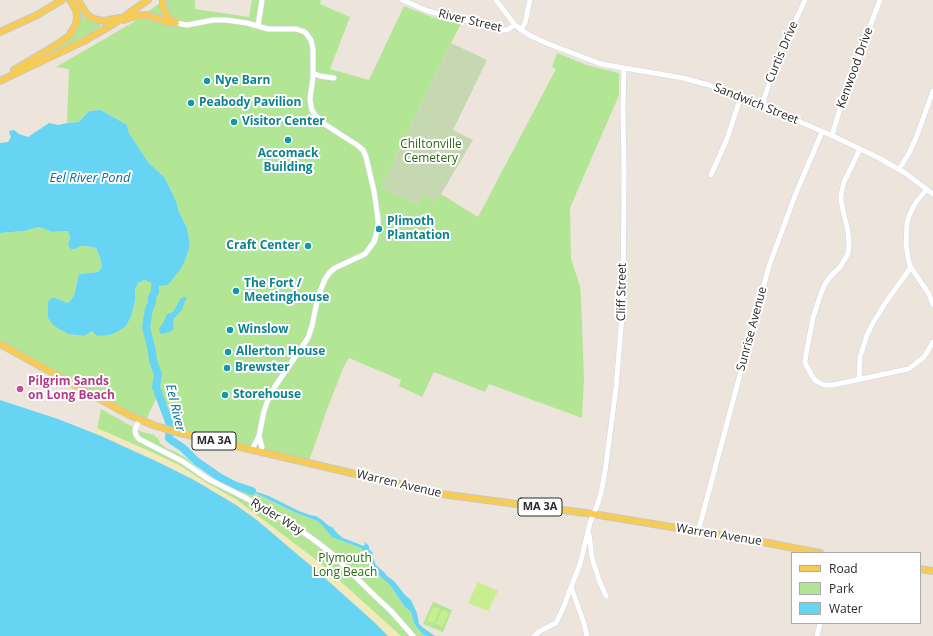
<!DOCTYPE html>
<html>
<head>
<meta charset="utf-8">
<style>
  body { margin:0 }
  #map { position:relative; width:933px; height:636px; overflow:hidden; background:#ede5db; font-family:"Open Sans",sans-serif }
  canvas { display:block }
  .legend { position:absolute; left:791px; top:552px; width:130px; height:72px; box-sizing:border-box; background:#fff; border:1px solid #aaa; margin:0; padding:5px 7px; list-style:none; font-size:12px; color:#2a2a2a }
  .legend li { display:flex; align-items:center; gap:8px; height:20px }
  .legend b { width:20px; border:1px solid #aaa }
</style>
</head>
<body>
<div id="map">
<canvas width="933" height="636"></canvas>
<ul class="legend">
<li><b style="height:5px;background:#f7cc55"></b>Road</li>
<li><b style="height:11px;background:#b3e694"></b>Park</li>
<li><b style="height:11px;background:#68d4f4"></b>Water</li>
</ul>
</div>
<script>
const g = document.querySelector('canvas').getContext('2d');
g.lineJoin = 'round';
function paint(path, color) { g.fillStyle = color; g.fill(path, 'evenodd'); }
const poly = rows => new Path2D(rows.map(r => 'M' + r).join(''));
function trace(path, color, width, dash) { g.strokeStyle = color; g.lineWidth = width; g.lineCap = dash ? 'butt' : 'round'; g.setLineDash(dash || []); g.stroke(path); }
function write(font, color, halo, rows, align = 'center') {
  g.font = font + ' "Open Sans",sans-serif'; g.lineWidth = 4; g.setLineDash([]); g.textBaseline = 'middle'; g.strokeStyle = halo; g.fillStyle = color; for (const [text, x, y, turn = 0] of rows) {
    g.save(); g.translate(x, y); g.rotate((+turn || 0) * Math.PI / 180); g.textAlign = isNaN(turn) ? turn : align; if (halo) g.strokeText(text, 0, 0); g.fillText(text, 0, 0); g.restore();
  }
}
paint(poly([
  [164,0,195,0,195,9,249,17,252,0,321,0,320,4,350,17,330,69,369,80,404,6,432,17,461,24,451,43,381,187,417,205,423,194,436,201,441,194,478,217,556,69,552,67,557,53,587,65,619,73,619,95,570,208,571,259,580,286,581,298,584,380,582,418,489,384,485,392,434,372,422,397,399,386,401,380,349,358,344,366,328,407,309,461,173,428,168,406,162,395,156,399,146,420,124,409,0,342,0,233,24,231,39,227,52,232,68,231,70,237,68,245,75,249,81,246,86,246,96,248,100,258,102,267,98,272,79,274,74,296,68,303,55,298,68,334,83,336,92,331,126,326,131,317,135,301,135,289,138,283,144,280,159,286,182,267,186,258,190,246,187,228,179,212,176,201,165,178,148,162,129,133,127,125,101,110,89,111,79,122,67,123,69,69,56,67,132,23],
  [74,2,78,7,82,14,87,19,101,25,101,26,89,34,42,58,41,57,65,44,71,38,77,27],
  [101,409,142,432,155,435,155,437,158,438,160,443,166,448,174,451,186,458,198,469,215,482,223,485,241,488,253,493,294,512,317,521,322,525,333,537,361,548,373,566,376,573,390,585,405,607,411,612,415,626,424,635,427,636,388,636,374,622,317,571,258,521,236,505,194,480,160,463,96,434],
  [433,602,452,610,443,632,423,624]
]), '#b3e694');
paint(poly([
  [97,428,147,450,179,465,207,483,237,500,319,562,401,636,388,636,374,622,317,571,258,521,236,505,194,480,160,463,96,434]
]), '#f4e9bc');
paint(poly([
  [451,43,487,60,453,130,473,140,441,194,436,201,423,194,417,205,381,187]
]), '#c5d8b1');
paint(poly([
  [478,582,498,591,488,611,468,603],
  [433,607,440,609,434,623,427,621],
  [442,610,449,613,443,627,436,624]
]), '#c9ee8f');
paint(poly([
  [101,110,127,125,129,133,148,162,165,178,176,201,179,212,187,228,190,246,186,258,182,267,168,285,159,286,144,280,138,283,135,289,135,301,131,317,126,326,117,332,109,335,97,336,92,331,84,336,68,334,53,325,48,318,48,302,51,298,55,298,68,303,74,296,79,274,98,272,102,267,100,258,96,248,86,246,81,246,75,249,71,249,68,245,70,237,68,231,52,232,39,227,24,231,0,233,0,143,8,142,11,137,9,131,14,130,19,134,28,137,49,123,58,125,67,123,79,122,89,111],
  [186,297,187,298,185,301,182,310,174,318,173,322,174,329,170,332,162,334,160,333,159,329,164,321,167,314,173,312,181,298],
  [0,400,58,419,101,436,160,463,194,480,236,505,258,521,317,571,374,622,388,636,0,636],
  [242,487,269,496,299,511,310,515,316,516,322,520,329,526,332,527,337,533,343,538,364,546,365,544,364,541,369,546,369,549,373,553,372,556,376,565,385,573,387,576,394,581,405,595,411,600,417,613,419,624,425,629,435,636,427,636,424,635,417,628,414,623,411,612,405,607,390,585,376,573,373,566,361,548,332,537,322,525,317,521,294,512]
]), '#68d4f4');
trace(poly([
  [155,275,155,292,152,297,152,303,149,309,146,327,152,351,153,361,158,374,156,387,168,419,170,425,169,438,171,440,183,448,196,461,219,477,234,485,252,491]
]), '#68d4f4', 8);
const minor = poly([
  [402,0,428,11,503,30,507,30,515,25],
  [496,0,515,25,529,35,546,43,601,64,683,78,709,85,736,94,835,137,879,158,905,173,933,194],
  [176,23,187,25,213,20,226,20,247,23,268,29,296,29,305,32,311,40,313,49,313,77,310,99,311,106,312,110,315,115,323,123,346,138,357,145,363,150,366,157,374,191,378,219,378,228,374,242,365,254,335,268,330,272,325,279,318,297,312,326,308,338,276,385,269,397,264,411,259,436,252,450],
  [258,26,262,0],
  [521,30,525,23,530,0],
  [313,73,320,76,334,78],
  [764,106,764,99,768,87,778,59,805,0],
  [832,136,843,98,880,0],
  [860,149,844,182,841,195,841,201,848,232,849,243,848,254,840,267,830,277,825,284,820,296,813,318,806,354,805,362,806,365,812,376,816,381,824,385,833,385,908,369,914,365,924,357,929,349,933,342],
  [899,169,908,155,916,138,933,91],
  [711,175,727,139,741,96],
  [927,189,916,202,909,216,907,223,906,244,908,258,910,266,929,294,933,305],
  [859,380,860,357,867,335,873,323,886,302,911,267],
  [139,420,135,430,136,435,139,439,182,461,208,479,244,497,288,522,313,539,331,553,376,597,391,611,413,636],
  [259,436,262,447,261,452],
  [698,532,769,266,796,193,822,132],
  [589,534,592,558,599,580,606,596],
  [571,587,580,564,590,523,598,503,601,493,605,472,616,388,623,304,624,174,623,107,624,68],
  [534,636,540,631,556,623,564,606,571,587,584,623,587,636],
  [817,636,820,623]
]);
const major = poly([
  [78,0,86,13,92,18,98,20,104,21,119,18],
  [163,0,163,8,165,12,168,17,173,22],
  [124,20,135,16,147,15,170,23,176,23],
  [0,32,37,15,62,0],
  [14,70,56,45,69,36,76,24,77,17,76,10,70,0],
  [0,81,84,41,115,23,148,0],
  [0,344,129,415,153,425,176,432,441,494,593,514,768,543,820,553],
  [920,569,933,571]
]);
trace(minor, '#d0d4e4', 6);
trace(major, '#c8c8c8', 8);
trace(minor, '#fff', 5);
trace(major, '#f7cc55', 6);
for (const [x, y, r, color] of [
  [207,81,4,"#0f9aa8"],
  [191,103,4,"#0f9aa8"],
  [234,122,4,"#0f9aa8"],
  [288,140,4,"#0f9aa8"],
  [379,229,4,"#0f9aa8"],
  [308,246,4,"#0f9aa8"],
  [236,291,4,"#0f9aa8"],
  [230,330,4,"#0f9aa8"],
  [228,352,4,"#0f9aa8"],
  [227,368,4,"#0f9aa8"],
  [20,389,4,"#d1479c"],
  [225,395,4,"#0f9aa8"]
]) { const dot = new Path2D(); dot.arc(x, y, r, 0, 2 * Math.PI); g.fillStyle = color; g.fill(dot); trace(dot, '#fff', 1.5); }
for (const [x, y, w] of [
  [214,441,44],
  [540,507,44]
]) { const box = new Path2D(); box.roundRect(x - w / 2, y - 9, w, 18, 3); g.fillStyle = '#fff'; g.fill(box); trace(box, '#2a2a2a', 1); }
write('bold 11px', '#2a2a2a', null, [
  ["MA 3A",214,441],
  ["MA 3A",540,507]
]);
write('12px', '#2a2a2a', '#fff', [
  ["River Street",470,21,13],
  ["Curtis Drive",782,52,-67],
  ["Kenwood Drive",855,68,-70],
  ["Sandwich Street",756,104,22],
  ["Cliff Street",622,292,-89],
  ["Sunrise Avenue",752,329,-75],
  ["Warren Avenue",399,484,13],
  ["Ryder Way",277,517,31],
  ["Warren Avenue",719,535,9]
]);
write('bold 12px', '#0d838f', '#fff', [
  ["Nye Barn",215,81],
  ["Peabody Pavilion",199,103],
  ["Visitor Center",242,122],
  ["Accomack",288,154,"center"],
  ["Building",288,168,"center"],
  ["Plimoth",387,222],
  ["Plantation",387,236],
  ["Craft Center",300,246,"right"],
  ["The Fort /",244,284],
  ["Meetinghouse",244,298],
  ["Winslow",238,330],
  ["Allerton House",236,352],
  ["Brewster",235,368],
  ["Storehouse",233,395]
], 'left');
write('12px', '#2a6a16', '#fff', [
  ["Chiltonville",431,145],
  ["Cemetery",431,159],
  ["Plymouth",345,559],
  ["Long Beach",345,573]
]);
write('bold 12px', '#b23c85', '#fff', [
  ["Pilgrim Sands",28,382],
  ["on Long Beach",28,396]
], 'left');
write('italic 13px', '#0771a1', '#fff', [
  ["Eel River Pond",90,178],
  ["Eel River",175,408,77]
]);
</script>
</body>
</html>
